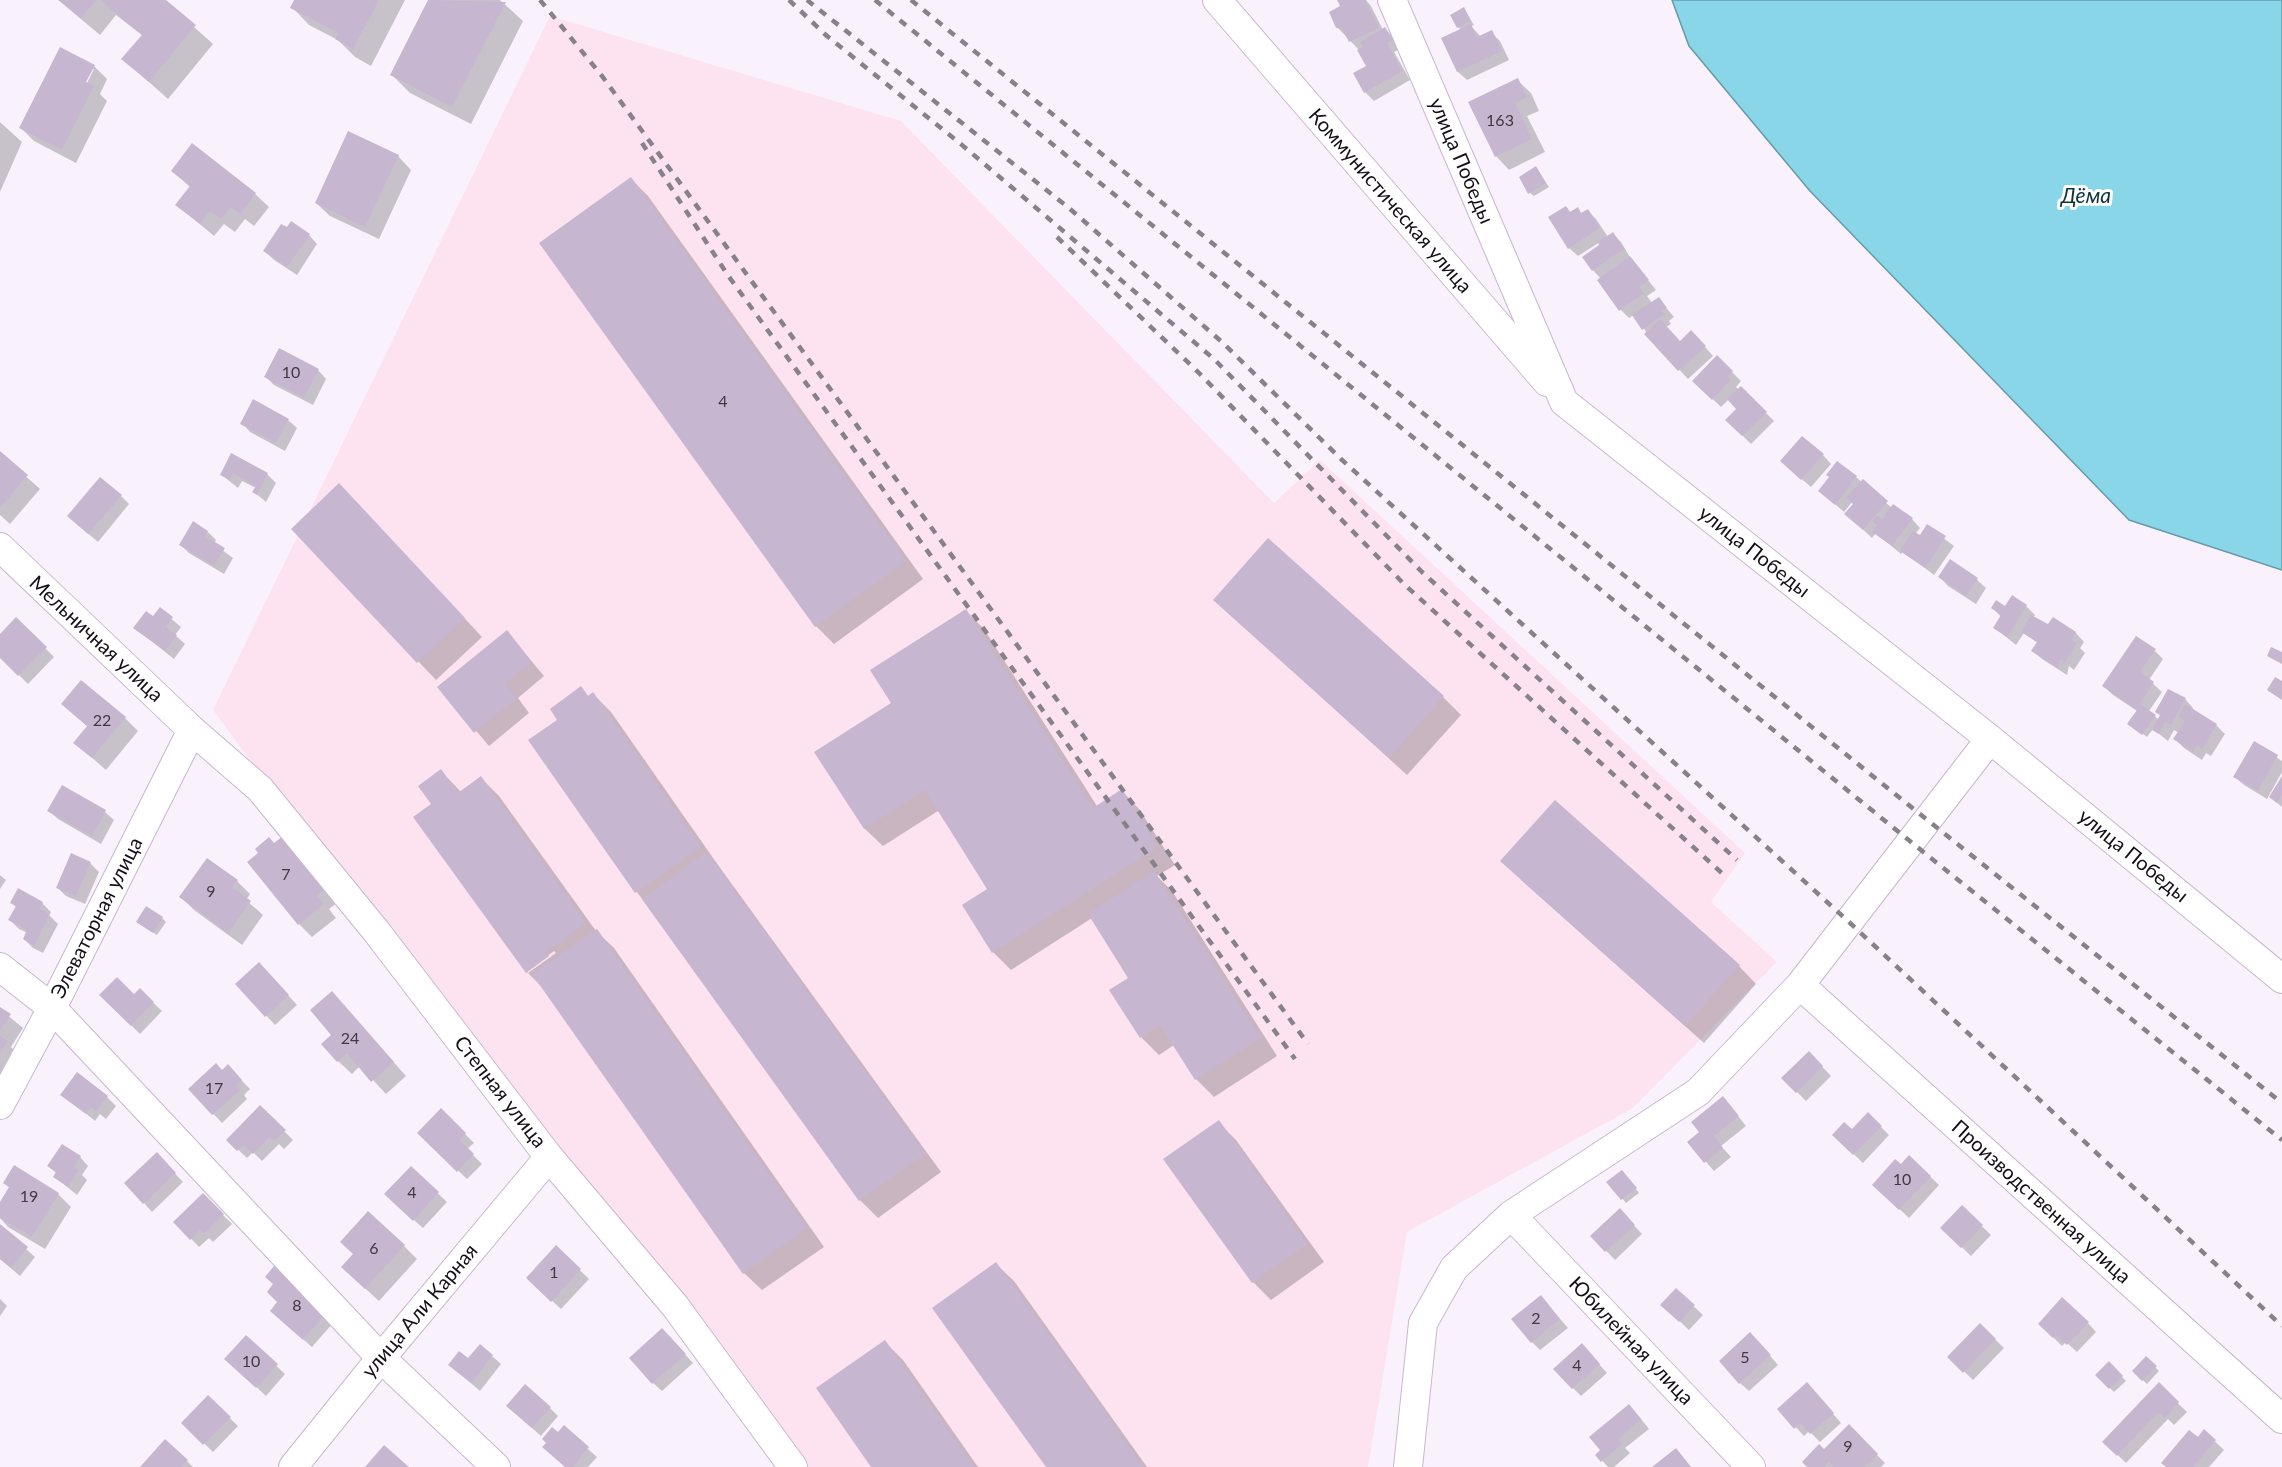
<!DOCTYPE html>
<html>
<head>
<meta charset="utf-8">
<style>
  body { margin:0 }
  canvas { display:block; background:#f9f2fc }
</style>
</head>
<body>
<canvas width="2282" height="1467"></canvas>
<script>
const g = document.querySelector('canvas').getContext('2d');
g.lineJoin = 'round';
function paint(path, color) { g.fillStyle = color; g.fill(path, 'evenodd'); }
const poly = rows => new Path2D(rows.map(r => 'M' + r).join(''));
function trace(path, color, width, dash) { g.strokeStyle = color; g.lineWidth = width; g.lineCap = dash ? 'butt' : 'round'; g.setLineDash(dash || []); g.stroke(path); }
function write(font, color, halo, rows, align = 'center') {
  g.font = font + ' Lato,sans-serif'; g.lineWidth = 6; g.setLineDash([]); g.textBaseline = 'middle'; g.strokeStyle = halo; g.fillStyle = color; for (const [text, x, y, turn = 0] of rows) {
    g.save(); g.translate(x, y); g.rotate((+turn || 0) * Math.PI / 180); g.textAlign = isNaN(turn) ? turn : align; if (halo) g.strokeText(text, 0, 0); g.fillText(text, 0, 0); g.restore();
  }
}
paint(poly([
  [550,16,901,121,1274,503,1320,460,1745,853,1711,902,1777,962,1633,1108,1407,1232,1368,1467,788,1467,376,931,213,710]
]), '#fce3ef');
const water = poly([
  [1672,0,2282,0,2282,570,2129,520,1810,191,1689,46,1672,0]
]);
paint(water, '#89d6e9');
trace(water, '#669aaa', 1.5);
paint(poly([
  [58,0,164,0,213,44,168,99,123,59,143,36,116,15,100,35],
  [295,0,405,0,371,66,355,57,338,40,309,25,292,7],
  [430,0,500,0,523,21,471,124,410,93,392,75],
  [1339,0,1366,0,1371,6,1383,30,1385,29,1394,38,1400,49,1394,52,1410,80,1374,101,1365,92,1368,66,1359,50,1337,27,1342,7],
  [1464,9,1474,25,1471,26,1481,37,1491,32,1500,41,1509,60,1467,80,1458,72,1443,39,1461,30,1458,27],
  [94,66,107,79,100,94,107,101,76,163,34,141,21,128],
  [91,69,94,69,84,89,81,88],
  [1517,80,1531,93,1539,111,1527,116,1545,152,1509,170,1496,156],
  [0,122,22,142,0,192],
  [192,145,255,194,269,207,254,226,245,219,235,232,224,224,214,236,177,205,190,187,173,171],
  [398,156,411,170,379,239,330,216,316,203],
  [1536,168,1549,187,1534,196,1530,193],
  [631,179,648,196,923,579,834,644,816,626],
  [1577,209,1582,214,1587,210,1596,219,1608,237,1613,234,1621,242,1631,259,1656,290,1647,296,1652,303,1658,298,1674,317,1669,321,1671,324,1666,327,1680,342,1700,341,1713,356,1688,379,1646,334,1647,333,1634,315,1629,318,1621,310,1599,281,1601,279,1593,270,1601,245,1600,242,1578,256,1569,248,1571,213],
  [309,235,317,244,297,275,274,260,265,251],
  [1717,357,1741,381,1736,387,1739,390,1741,388,1774,421,1751,444,1727,420,1738,409,1729,399,1721,407,1694,381],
  [318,370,326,379,313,405,274,385,265,376],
  [288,420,297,428,285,451,250,432,242,423],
  [0,453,40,489,10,524,0,515],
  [232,455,267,474,276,483,266,502,254,492,256,488,242,481,238,488,222,475],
  [1823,455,1831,464,1811,487,1790,469],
  [1856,477,1892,508,1912,519,1920,528,1915,534,1920,537,1927,526,1954,546,1934,575,1903,551,1901,554,1876,533,1872,538,1855,522,1855,505,1852,502,1844,512,1820,491],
  [121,496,129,504,98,542,78,525],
  [357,503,482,637,436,680,293,529],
  [208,532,216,540,214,544,233,558,224,574,189,553,181,545],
  [1950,561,1977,580,1986,588,1976,604,1948,586,1940,577],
  [2012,597,2026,606,2035,615,2033,618,2047,625,2053,619,2076,633,2084,642,2080,648,2085,653,2074,670,2069,666,2067,675,2042,659,2033,651,2038,643,2024,633,2016,645,1995,628,2001,617,1993,608,2006,608],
  [1215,600,1443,697,1461,715,1407,775],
  [160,609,181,627,175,635,185,644,174,659,135,628,154,618],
  [966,611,984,629,1097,806,1122,791,1139,809,1175,865,1157,876,1172,891,1277,1056,1214,1097,1196,1079,1174,1045,1159,1055,1141,1037,1130,978,1092,918,1011,970,993,952,990,889,938,811,883,846,865,829,816,752,893,703],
  [16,619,54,657,28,684,0,656,0,636],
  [507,632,544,676,518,698,529,713,489,746,439,687],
  [2155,651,2163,659,2149,680,2162,692,2149,711,2159,720,2161,716,2157,712,2185,699,2193,708,2192,710,2216,725,2225,734,2211,756,2206,753,2202,760,2184,748,2175,739,2179,733,2174,730,2168,741,2153,729,2147,737,2133,727,2137,711,2113,695,2104,686],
  [581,688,589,697,593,694,611,712,718,865,941,1172,878,1218,860,1200,637,892,530,741,560,720],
  [63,704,125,718,138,731,106,770,75,743,88,727],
  [2255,743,2282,761,2282,772,2267,799,2244,785,2235,777],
  [441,771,461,792,481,778,499,796,596,931,614,948,824,1247,762,1290,744,1273,545,990,528,973,556,953,554,951,528,970,528,973,415,817,434,804],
  [2282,779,2282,807,2275,801],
  [49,811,105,812,114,820,101,844,58,819],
  [282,838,337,903,329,909,336,918,312,937,299,924,275,845],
  [90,863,99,872,85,904,66,896,57,887],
  [0,875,6,880,0,889],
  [1520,879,1739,966,1756,984,1704,1043],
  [237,881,250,894,246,900,263,915,242,945,194,910,181,897],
  [12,903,42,903,51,912,49,915,58,924,43,953,33,948,24,939,28,933,19,929,10,920,17,908],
  [162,918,166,922,157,935,142,925],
  [268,973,297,1005,275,1025,237,984],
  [140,990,162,1011,140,1034,101,995,134,996],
  [332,993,406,1076,386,1094,360,1066,352,1074,338,1061,333,1035],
  [0,1009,23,1028,11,1047,20,1056,0,1086],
  [1809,1053,1831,1076,1806,1101,1783,1078],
  [228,1067,250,1089,244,1095,247,1099,222,1123,190,1089,222,1072],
  [62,1094,107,1097,116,1106,106,1119,100,1114,95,1121],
  [260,1107,293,1140,284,1149,279,1144,262,1161,253,1152,247,1158,228,1140],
  [1731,1107,1746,1126,1721,1146,1731,1157,1714,1171,1689,1142],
  [441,1110,474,1143,467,1149,482,1164,467,1179,419,1133],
  [1868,1114,1889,1135,1863,1163,1834,1135,1852,1131],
  [1218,1122,1236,1140,1324,1262,1271,1300,1253,1282,1165,1160],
  [80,1157,88,1166,82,1175,87,1180,77,1195,55,1177,57,1174,49,1166],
  [1910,1157,1939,1185,1909,1218,1874,1185,1901,1166],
  [165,1163,183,1182,152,1212,144,1203],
  [411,1168,447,1202,423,1228,395,1203],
  [1626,1176,1639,1193,1626,1203,1609,1182],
  [4,1183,58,1194,71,1207,45,1249,8,1227,0,1218,0,1205,10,1188],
  [203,1195,232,1224,213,1242,209,1238,199,1247,175,1222],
  [1962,1207,1991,1235,1971,1256,1942,1228],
  [1628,1219,1642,1234,1615,1260,1592,1236],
  [0,1226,35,1257,20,1276,0,1259],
  [404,1246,417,1259,379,1301,356,1280],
  [556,1247,589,1279,561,1309,536,1286],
  [996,1264,1014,1281,1147,1467,1048,1467],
  [275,1285,334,1322,312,1347,280,1319],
  [1676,1290,1703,1315,1689,1330,1671,1313],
  [1541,1297,1568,1328,1540,1350,1532,1342],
  [0,1299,7,1306,0,1316],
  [2088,1323,2096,1332,2077,1352,2066,1342,2062,1346,2040,1324],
  [1980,1325,2004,1348,1973,1380,1949,1357],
  [246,1337,285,1374,266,1396,235,1367],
  [670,1338,693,1363,662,1391,653,1383],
  [885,1342,903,1360,978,1467,873,1467],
  [1759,1343,1778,1365,1749,1391,1740,1383],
  [1590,1354,1607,1373,1581,1396,1573,1388],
  [492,1356,501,1364,480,1391,450,1365],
  [2146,1358,2159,1371,2147,1384,2134,1371],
  [2109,1363,2126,1381,2114,1392,2097,1375],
  [2159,1385,2187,1412,2174,1425,2168,1419,2126,1463,2104,1442],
  [1815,1393,1841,1423,1820,1442,1809,1431,1804,1436,1779,1409],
  [208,1397,238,1426,213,1452,183,1423],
  [550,1408,558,1416,541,1436,517,1415],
  [1637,1414,1649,1429,1625,1448,1630,1453,1614,1467,1608,1467,1597,1455],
  [1849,1427,1885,1463,1881,1467,1809,1467],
  [564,1428,597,1457,588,1467,566,1467,558,1434],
  [2204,1431,2224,1450,2209,1467,2167,1467],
  [166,1441,193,1467,142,1467]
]), '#0003');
paint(poly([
  [59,0,96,0,81,18],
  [100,0,166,0,196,25,149,82,121,59,142,35],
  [294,0,379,0,353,49,335,39,338,33,290,8],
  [428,0,506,2,452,107,390,75],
  [1337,0,1365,0,1379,28,1349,42,1342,28,1336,28,1329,12,1340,6],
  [1464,7,1471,21,1457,28,1450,15],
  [1471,24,1477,37,1492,30,1502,51,1457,72,1441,38],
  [1385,27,1393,40,1387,43,1402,71,1364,93,1353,73,1366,66,1357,50,1363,47,1360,42],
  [60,47,95,65,86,82,94,86,62,150,19,128],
  [1518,78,1527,97,1515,103,1532,139,1495,157,1468,102],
  [348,131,399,155,365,227,315,203],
  [192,143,256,193,240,214,231,207,221,219,210,211,200,224,175,205,190,186,171,171],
  [1536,166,1546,183,1528,194,1519,177],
  [631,177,906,561,815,627,539,243],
  [1566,206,1570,212,1578,207,1581,213,1588,209,1600,228,1568,249,1548,217],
  [291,221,310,234,287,267,263,251,281,224,287,227],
  [1613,232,1624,249,1592,271,1582,257,1599,245,1598,242],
  [1630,256,1649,280,1639,287,1644,293,1619,311,1597,280],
  [1659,297,1667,308,1662,311,1664,314,1642,330,1632,315],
  [1660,319,1680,341,1691,330,1706,346,1678,371,1644,334],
  [279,348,319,369,304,398,264,377],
  [1717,355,1733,371,1728,377,1731,380,1712,400,1692,381],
  [1741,386,1767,412,1742,436,1725,420,1736,409,1727,399],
  [253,399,289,419,276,443,240,424],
  [1802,436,1824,454,1801,480,1780,461],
  [0,451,28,475,0,508],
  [231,453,268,473,257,495,252,492,256,486,233,473,229,480,220,475],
  [1837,461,1857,476,1835,505,1818,491,1829,477,1826,475],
  [100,477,122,495,88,534,67,516],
  [1863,479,1888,501,1863,530,1844,514,1853,504,1846,498],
  [339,483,465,618,417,663,291,529],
  [1893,504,1913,518,1892,546,1872,532,1877,525,1872,521,1877,515,1882,519],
  [193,521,208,531,205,536,225,548,214,566,179,545],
  [1927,524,1946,536,1925,568,1900,551,1913,531,1920,535],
  [1268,538,1444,696,1389,758,1213,600],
  [1950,559,1978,578,1966,596,1938,577],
  [2012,595,2027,605,2007,637,1993,628,2001,615,1991,608,1996,600,2005,606],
  [160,607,173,617,166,627,177,635,165,651,133,628,146,611,153,616],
  [966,609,1093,808,1122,789,1158,847,992,953,962,905,987,889,925,790,864,829,814,752,891,703,870,670],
  [2031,615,2048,624,2053,617,2076,632,2072,640,2077,643,2065,662,2060,659,2058,668,2031,651,2037,642,2021,632],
  [16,617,47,647,18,676,0,658,0,634],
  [507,630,532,662,505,684,517,698,474,733,437,687],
  [2136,636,2156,649,2140,672,2154,682,2140,704,2156,715,2142,735,2127,724,2137,710,2102,686],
  [2271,647,2282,652,2282,664,2267,656],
  [2275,677,2282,681,2282,700,2267,690],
  [81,680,126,717,92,758,73,743,87,726,61,704],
  [581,686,588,696,593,692,701,847,635,893,528,740,557,720,550,709],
  [2168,689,2186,698,2171,725,2165,722,2159,734,2152,730,2160,715,2155,712],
  [2185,704,2217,724,2202,749,2197,745,2193,752,2173,739,2185,721,2178,716],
  [2254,741,2278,755,2258,791,2233,777],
  [441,769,458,793,481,776,586,923,546,952,549,956,526,973,413,817,431,804,418,786],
  [2282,776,2282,795,2277,803,2269,797],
  [62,785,106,810,92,836,47,811],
  [1555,800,1740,965,1685,1026,1500,861],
  [283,836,325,889,317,895,324,904,298,925,247,862,258,853,255,849,269,837,274,843],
  [707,852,925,1154,859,1201,642,899],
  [71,853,91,862,76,896,56,888],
  [207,858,238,880,232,887,251,901,228,933,179,897],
  [1154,871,1261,1038,1195,1080,1160,1025,1140,1038,1109,990,1128,978,1088,914],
  [18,888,43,902,40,909,50,914,34,946,23,939,27,930,8,920,16,906,10,903],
  [146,906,163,917,153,933,136,922],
  [597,929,807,1228,743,1274,532,974],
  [259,962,289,995,265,1017,235,984],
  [117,977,134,994,140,988,154,1002,131,1026,99,995],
  [332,991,394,1062,371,1082,347,1053,337,1062,321,1044,331,1035,310,1010],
  [0,1007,11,1014,0,1030],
  [0,1036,8,1041,0,1053],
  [1809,1051,1823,1066,1796,1093,1781,1078],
  [216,1063,222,1070,228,1064,242,1080,236,1086,240,1090,212,1115,188,1089],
  [77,1072,108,1096,96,1111,91,1107,86,1114,60,1095],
  [1723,1096,1739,1116,1714,1136,1723,1148,1704,1163,1687,1142,1699,1132,1691,1122],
  [260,1105,286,1130,274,1141,270,1137,253,1154,244,1145,237,1151,226,1140],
  [441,1108,466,1133,460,1140,474,1154,457,1172,417,1133],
  [1868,1112,1882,1126,1853,1155,1832,1135,1844,1122,1852,1129],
  [1219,1120,1307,1244,1252,1283,1163,1159],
  [62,1144,81,1156,74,1167,79,1170,68,1187,53,1177,56,1172,47,1166],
  [157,1152,176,1173,143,1204,124,1183],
  [1909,1155,1931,1176,1899,1210,1872,1185,1895,1159,1901,1164],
  [14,1165,59,1193,32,1237,0,1218,0,1202,9,1187,3,1183],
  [411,1166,439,1192,413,1221,384,1194],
  [1622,1170,1637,1188,1621,1200,1606,1182],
  [203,1193,224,1214,204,1234,200,1230,190,1240,173,1222],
  [1962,1205,1983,1225,1961,1248,1940,1228],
  [1620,1208,1635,1225,1605,1252,1590,1236],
  [368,1211,405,1245,365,1289,341,1267,353,1254,340,1242],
  [0,1224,28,1247,11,1268,0,1259],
  [556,1245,581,1269,551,1302,526,1278],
  [996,1262,1099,1403,1143,1467,1046,1467,932,1308],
  [274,1266,327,1312,303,1340,270,1311,277,1302,267,1292,273,1284,265,1277],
  [1676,1288,1695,1305,1679,1322,1660,1305],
  [1541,1295,1560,1319,1531,1343,1511,1319],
  [2062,1297,2089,1322,2067,1345,2056,1335,2053,1338,2038,1324],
  [1980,1323,1996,1339,1963,1373,1947,1357],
  [662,1328,686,1354,652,1384,629,1358],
  [1750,1332,1771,1355,1739,1384,1719,1361],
  [246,1335,278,1364,256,1388,224,1359],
  [885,1340,974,1467,871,1467,816,1388],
  [1582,1343,1600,1364,1572,1389,1553,1369],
  [480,1344,493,1355,471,1383,448,1365,459,1351,468,1358],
  [2146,1356,2157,1366,2142,1381,2132,1371],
  [2109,1361,2123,1376,2109,1389,2095,1375],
  [1807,1382,1834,1413,1810,1434,1800,1423,1794,1429,1777,1409],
  [2159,1382,2179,1402,2165,1418,2158,1412,2117,1456,2102,1442],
  [525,1384,551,1407,532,1428,506,1406],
  [208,1395,231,1417,203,1445,181,1423],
  [1629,1404,1641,1419,1618,1439,1622,1444,1601,1462,1595,1455,1600,1450,1589,1437],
  [1849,1424,1878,1454,1864,1467,1834,1467,1829,1462,1824,1467,1807,1467,1802,1462,1819,1444,1824,1449],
  [564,1425,589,1447,573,1467,565,1467,542,1447,546,1443,542,1439,552,1427,558,1432],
  [2204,1429,2216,1440,2193,1467,2166,1467,2161,1463,2189,1430,2198,1437],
  [165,1439,188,1460,181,1467,140,1467],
  [384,1445,409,1467,365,1467],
  [1676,1448,1691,1467,1652,1467]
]), '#c7b6cf');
const minor = poly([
  [1217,0,1547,382],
  [1392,0,1564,402,1990,739,2282,979],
  [0,547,192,730,260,789,376,931,549,1157,675,1306,793,1467],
  [0,967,52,1008,381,1358,496,1467],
  [1800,985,2282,1419],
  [0,1105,52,1008,192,730],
  [1511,1215,1751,1467],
  [293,1467,381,1358,549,1157],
  [1408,1467,1423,1323,1454,1268,1511,1215,1698,1092,1800,985,1990,739]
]);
trace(minor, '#c8b7cf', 30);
trace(minor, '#fff', 28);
trace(poly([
  [540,0,602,76,1308,1044],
  [789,0,827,36,962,145,1214,359,1422,572,1737,860],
  [807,0,1069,208,1222,342,1341,459,1849,922,2282,1326],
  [875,0,1911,842,2282,1140],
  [911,0,1926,819,2282,1103],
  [642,143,727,274,1295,1059],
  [1057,237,1198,372,1405,585,1724,875]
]), '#87818a', 4.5, [8, 8]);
write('16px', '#413844', null, [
  ["163",1500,121],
  ["10",291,373],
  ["4",723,402],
  ["22",102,721],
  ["7",286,875],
  ["9",211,892],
  ["24",350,1039],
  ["17",214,1089],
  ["10",1902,1180],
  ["4",412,1193],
  ["19",29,1197],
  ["6",374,1249],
  ["1",554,1273],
  ["8",297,1306],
  ["2",1536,1319],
  ["5",1745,1358],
  ["10",251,1362],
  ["4",1577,1366],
  ["9",1848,1447]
]);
write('20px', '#140e16', '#fff', [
  ["улица Победы",1461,161,67],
  ["Коммунистическая улица",1390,201,49],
  ["улица Победы",1754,552,38],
  ["Мельничная улица",96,639,43],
  ["улица Победы",2133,856,39],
  ["Элеваторная улица",97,918,-63],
  ["Степная улица",500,1092,52],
  ["Производственная улица",2041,1202,42],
  ["улица Али Карная",420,1311,-50],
  ["Юбилейная улица",1631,1341,46]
]);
write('italic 21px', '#0d333b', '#fff', [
  ["Дёма",2086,196]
]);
</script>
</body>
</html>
